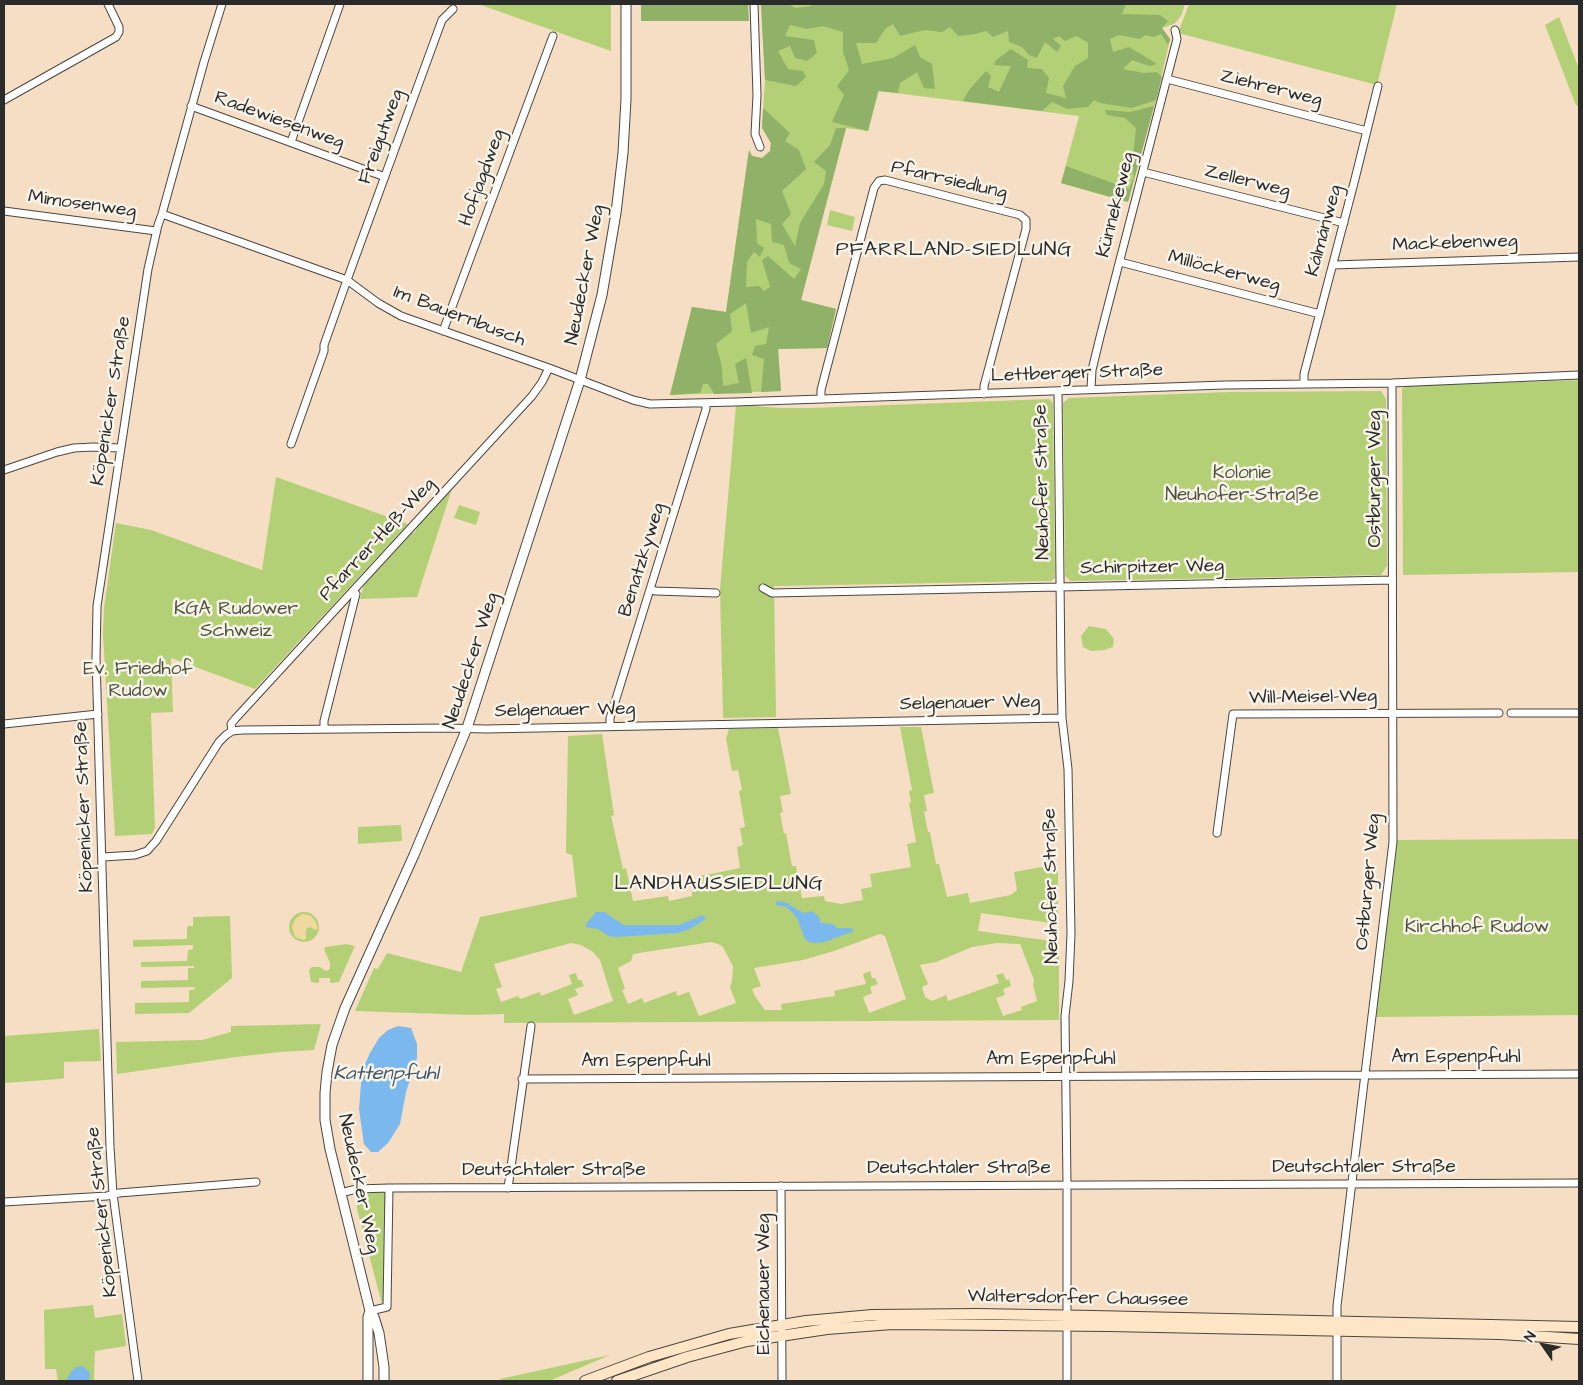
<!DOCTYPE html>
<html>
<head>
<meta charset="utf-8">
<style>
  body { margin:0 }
  #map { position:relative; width:1583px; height:1385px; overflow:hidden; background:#f5dec3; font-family:"Architects Daughter",sans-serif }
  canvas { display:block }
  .frame { position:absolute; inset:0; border:5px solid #2b2b2b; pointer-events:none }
  .north { position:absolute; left:1518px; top:1320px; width:50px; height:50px; -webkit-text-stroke:4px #f7f3e8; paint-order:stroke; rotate:303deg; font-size:14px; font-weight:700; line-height:20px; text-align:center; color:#2b2b2b }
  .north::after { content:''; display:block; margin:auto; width:18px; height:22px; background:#2b2b2b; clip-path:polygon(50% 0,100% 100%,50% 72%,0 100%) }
</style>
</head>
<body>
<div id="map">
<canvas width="1583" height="1385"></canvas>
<div class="frame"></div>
<div class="north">N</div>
</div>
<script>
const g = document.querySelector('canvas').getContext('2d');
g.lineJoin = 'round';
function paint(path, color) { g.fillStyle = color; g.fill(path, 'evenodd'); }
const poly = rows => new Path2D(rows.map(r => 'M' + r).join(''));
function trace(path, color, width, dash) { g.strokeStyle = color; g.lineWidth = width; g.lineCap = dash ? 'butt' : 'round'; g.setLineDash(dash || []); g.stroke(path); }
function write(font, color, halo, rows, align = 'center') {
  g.font = font + ' "Architects Daughter",sans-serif'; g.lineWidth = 5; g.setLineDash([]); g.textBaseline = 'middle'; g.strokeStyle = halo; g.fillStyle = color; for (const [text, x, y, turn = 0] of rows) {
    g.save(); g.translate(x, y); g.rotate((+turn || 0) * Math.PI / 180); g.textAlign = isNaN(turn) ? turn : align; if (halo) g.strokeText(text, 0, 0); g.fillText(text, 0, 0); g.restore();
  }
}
paint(poly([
  [478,4,611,4,611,51,560,33],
  [761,4,1185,4,1182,14,1178,20,1174,24,1162,28,1170,39,1156,100,1128,202,1061,183,1079,116,879,91,868,131,846,128,801,300,836,309,827,348,778,349,781,391,670,395,692,307,726,312,749,150,752,156,762,158,770,151,771,143,762,128,765,80],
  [1189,4,1397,4,1377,85,1178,33],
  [1559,17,1579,69,1579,108,1575,103,1545,25],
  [830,210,855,217,852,231,827,225],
  [1579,380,1579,572,1403,575,1402,389,1406,386],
  [1381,391,1386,399,1387,566,1381,575,1071,581,1065,576,1063,403,1069,398,1229,392],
  [1049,399,1053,403,1055,578,1051,581,774,586,776,717,723,718,720,589,736,405,781,408,810,408],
  [276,477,408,524,255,689,171,658,173,712,151,713,155,828,152,834,115,836,103,634,104,608,116,523,151,530,262,570],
  [452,489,417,597,360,599,364,585,413,532,414,533,416,530,415,529],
  [459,505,480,512,476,525,454,518],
  [1089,626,1106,629,1114,639,1113,647,1105,650,1091,651,1083,647,1081,636],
  [900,727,921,727,934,793,924,795,927,811,924,812,928,832,930,832,936,864,939,864,947,897,968,893,970,903,1011,895,1017,890,1014,872,1058,864,1058,924,981,913,978,931,1059,942,1059,1020,504,1023,504,1014,472,1015,355,1011,374,968,378,969,387,953,461,972,480,917,577,897,572,855,566,853,568,736,602,734,614,815,611,816,623,869,626,868,633,901,668,896,669,901,692,896,692,892,704,890,701,875,706,875,740,868,737,847,743,845,740,828,745,827,739,791,742,790,738,770,732,771,726,739,729,729,778,728,791,794,780,796,783,812,780,813,784,834,786,833,792,866,796,866,802,898,824,896,825,901,841,904,863,900,861,889,872,887,870,874,911,867,907,844,916,842,909,803,911,802,909,791,912,790],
  [880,934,885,936,906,999,869,1013,863,997,872,993,870,987,878,984,875,978,872,978,870,971,863,974,866,984,834,991,835,996,781,1004,782,1010,765,1010,755,996,752,989,761,986,754,968,803,960,834,951],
  [711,942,718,944,723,947,733,966,732,981,730,987,736,1003,699,1016,689,992,677,996,676,991,644,1003,642,998,628,1004,622,990,625,989,618,968,631,961,633,954],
  [571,943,581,945,593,952,600,960,613,1001,574,1015,568,999,578,995,575,989,584,986,581,980,578,980,576,973,569,975,572,984,541,996,540,992,520,999,518,996,501,1002,496,989,502,987,494,964],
  [997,943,1020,944,1034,980,1033,985,1037,1001,1021,1007,1022,1010,1003,1016,996,998,1005,995,1003,989,1011,986,1009,979,1006,980,1003,973,996,975,999,983,948,1001,946,995,932,1001,925,997,922,987,928,984,920,965,936,962,972,947],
  [401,825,402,841,358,844,358,827],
  [1579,839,1579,1015,1375,1017,1396,840],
  '289 927a15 15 0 1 1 30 0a15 15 0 1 1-30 0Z',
  [230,916,232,978,189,1013,135,1014,135,1003,189,1002,189,990,194,990,195,987,141,988,141,981,188,980,188,968,194,968,194,966,141,967,141,962,187,961,188,950,193,949,193,945,133,947,133,940,187,939,187,928,188,926,193,926,193,917],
  [346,944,355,946,339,982,330,983,330,978,319,978,319,983,311,982,309,970,312,967,320,967,326,971,330,969,330,963,324,949,326,947],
  [321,1024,314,1050,280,1052,236,1057,117,1074,116,1042,202,1040,231,1032,231,1026],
  [99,1029,101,1061,64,1062,64,1078,59,1079,4,1083,4,1036],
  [385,1192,387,1195,384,1302,382,1304,357,1209,357,1201,368,1201,368,1193],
  [93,1305,95,1318,122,1314,126,1346,95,1351,94,1381,58,1381,56,1369,45,1369,44,1310],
  [610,1355,549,1381,502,1381,500,1379]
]), '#b4d077');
paint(poly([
  [641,4,748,4,749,21,641,21],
  [761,4,789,4,795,8,811,6,812,4,1126,4,1122,14,1160,15,1168,21,1162,28,1170,39,1168,45,1161,34,1154,37,1145,35,1140,39,1119,35,1110,39,1113,52,1129,47,1157,64,1150,66,1132,60,1123,69,1143,73,1157,72,1162,77,1156,100,1132,108,1100,103,1094,100,1088,107,1067,109,1052,102,1042,111,963,101,969,90,986,71,991,76,988,87,999,92,1011,66,994,65,996,60,1011,49,1028,60,1027,68,1042,69,1049,78,1046,93,1066,98,1063,86,1075,66,1088,58,1088,43,1077,36,1065,41,1059,36,1053,39,1061,46,1057,52,1045,42,1037,58,1029,55,1022,47,1009,42,1008,31,993,37,986,31,975,34,958,36,950,27,942,32,925,30,900,36,893,24,886,28,876,43,856,43,862,64,893,58,915,45,920,57,932,64,935,89,924,88,917,72,900,83,898,93,878,91,868,131,832,122,844,95,837,86,849,70,843,52,843,32,823,26,807,29,790,25,785,36,814,40,817,53,807,61,795,58,790,46,778,51,788,69,803,71,806,77,796,86,765,80],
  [1154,106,1128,202,1061,183,1066,166,1129,189,1134,177,1132,166,1136,128,1125,118,1107,115,1105,110,1130,112],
  [763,108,790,133,785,141,799,150,806,169,782,191,791,214,782,224,795,246,800,223,824,184,826,171,814,162,830,145,836,128,846,128,801,300,836,309,827,348,778,349,781,391,761,392,764,359,752,355,755,346,766,344,769,327,751,333,746,303,730,314,732,331,716,344,722,367,723,386,739,383,735,364,746,358,752,393,714,394,708,384,703,384,700,393,670,395,692,307,726,312,749,150,752,156,762,158,770,151,771,143,762,128],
  [756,219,771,224,772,242,784,245,789,263,801,269,794,279,768,256,762,260,770,287,764,291,759,286,746,287,747,262,754,252,760,257,764,248,757,243]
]), '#8fb268');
paint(poly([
  [302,914,309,915,312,917,316,922,318,929,315,930,311,927,306,929,306,939,304,940,295,937,292,927,295,919]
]), '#eeda9e');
paint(poly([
  [776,901,785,902,803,913,812,911,819,917,821,923,833,924,837,928,852,928,853,930,852,932,824,942,815,943,809,942,805,939,797,918,793,913,786,907,776,905],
  [596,912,604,912,624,925,679,925,703,915,706,919,690,929,678,933,616,937,609,936,598,929,586,927,586,924],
  [398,1026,411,1028,417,1044,417,1058,406,1092,400,1124,388,1143,378,1152,371,1152,364,1144,359,1109,362,1071,370,1053,379,1038,388,1030],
  [83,1366,90,1373,89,1381,66,1381,71,1372,76,1367]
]), '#7ab8ee');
const minor = poly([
  [754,4,757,95,755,134,760,147],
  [1167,79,1367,131],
  [4,100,116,37,119,32,119,27,108,4],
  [191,106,385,177],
  [291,142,340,4],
  [1143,172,1344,223],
  [4,211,156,231],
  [162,214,347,280,378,303,401,316,549,368,633,400,650,404,735,402,1225,385,1392,383,1579,375],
  [1120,262,1320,314],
  [1333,265,1579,257],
  [443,331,553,36],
  [1304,384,1304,374,1355,179,1378,86],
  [1091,389,1092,370,1100,337,1177,39,1175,30],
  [1058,391,1061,674,1062,718,1068,769,1071,934,1069,981,1065,1016,1067,1185,1067,1381],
  [821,398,821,390,874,188,879,181,885,180,1020,215,1026,220,1026,229,984,386,984,394],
  [291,444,324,351,324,345,347,280,442,20,453,9],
  [4,470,57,452,74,448,93,447,121,448],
  [763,588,772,593,1392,580],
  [651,590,656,591,716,593],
  [1511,713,1579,713],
  [4,724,98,714],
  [610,726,610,718,706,409,706,403],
  [324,729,324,721,356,594,353,591],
  [232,731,231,724,235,719,532,396,542,382,549,368],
  [1217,833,1233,714,1499,713],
  [103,857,135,855,147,851,156,841,219,742,226,735,232,731,242,730,447,728,486,729,1062,718],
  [522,1079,1579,1074],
  [781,1186,782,1381],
  [508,1188,531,1026],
  [340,1193,357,1189,389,1188,1579,1183],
  [4,1202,107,1196,119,1193,256,1182],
  [370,1311,387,1307,389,1188],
  [138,1381,113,1194,110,1147,96,658,97,606,148,269,158,225,162,214,204,62,222,4],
  [1337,1381,1337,1306,1393,842,1392,383]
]);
const tertiary = poly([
  [368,1381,368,1317,370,1311],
  [384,1381,384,1367,379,1333,374,1317,370,1311,330,1149,325,1120,325,1093,327,1072,332,1045,345,1008,414,855,467,728,580,380,602,295,616,213,623,153,626,99,626,4]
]);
const secondary = poly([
  [585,1381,649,1357,729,1334,806,1321,872,1315,977,1314,1093,1316,1579,1327],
  [617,1381,687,1357,747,1341,827,1329,892,1324,1109,1326,1500,1334,1579,1339]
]);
trace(minor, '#494642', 9);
trace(tertiary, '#494642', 11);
trace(secondary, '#494642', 12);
trace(minor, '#fff', 7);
trace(tertiary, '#fff', 9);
trace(secondary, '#fde5c5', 10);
write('19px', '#2b2b2b', '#f7f3e8', [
  ["Ziehrerweg",1271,89,14],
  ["Radewiesenweg",279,121,20],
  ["Freigutweg",382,137,-70],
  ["Hofjagdweg",483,178,-70],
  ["Pfarrsiedlung",949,181,13],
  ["Zellerweg",1247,182,14],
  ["Mimosenweg",82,205,8],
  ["Künnekeweg",1117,205,-76],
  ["Kálmánweg",1325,231,-75],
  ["Mackebenweg",1455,244,-2],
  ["Millöckerweg",1224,272,15],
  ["Neudecker Weg",586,275,-79],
  ["Im Bauernbusch",459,317,21],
  ["Lettberger Straße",1077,374,-2],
  ["Köpenicker Straße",112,401,-81],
  ["Ostburger Weg",1376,479,-90],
  ["Neuhofer Straße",1043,482,-91],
  ["Pfarrer-Heß-Weg",378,540,-47],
  ["Benatzkyweg",643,560,-73],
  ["Schirpitzer Weg",1152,568,-1],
  ["Neudecker Weg",472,661,-72],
  ["Will-Meisel-Weg",1313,698,-1],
  ["Selgenauer Weg",970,704,-1],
  ["Selgenauer Weg",565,711,-1],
  ["Köpenicker Straße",85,807,-92],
  ["Ostburger Weg",1369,882,-85],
  ["Neuhofer Straße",1052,886,-91],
  ["Am Espenpfuhl",1456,1058],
  ["Am Espenpfuhl",1051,1060],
  ["Am Espenpfuhl",646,1062],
  ["Deutschtaler Straße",1364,1168],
  ["Deutschtaler Straße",959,1169],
  ["Deutschtaler Straße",554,1171],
  ["Neudecker Weg",358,1184,78],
  ["Köpenicker Straße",103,1212,-96],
  ["Eichenauer Weg",765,1284,-90],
  ["Waltersdorfer Chaussee",1078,1299,1]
]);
write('19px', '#4d543e', '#f7f3e8', [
  ["Kolonie",1242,474],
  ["Neuhofer-Straße",1242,496],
  ["KGA Rudower",236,610],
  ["Schweiz",236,632],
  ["Ev. Friedhof",138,670],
  ["Rudow",138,692],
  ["Kirchhof Rudow",1477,928]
]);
g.letterSpacing = '1px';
write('20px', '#2b2b2b', '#f7f3e8', [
  ["PFARRLAND-SIEDLUNG",954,251],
  ["LANDHAUSSIEDLUNG",719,885]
]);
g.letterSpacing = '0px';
write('italic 20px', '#435566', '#f7f3e8', [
  ["Kattenpfuhl",386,1075]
]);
</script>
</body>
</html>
